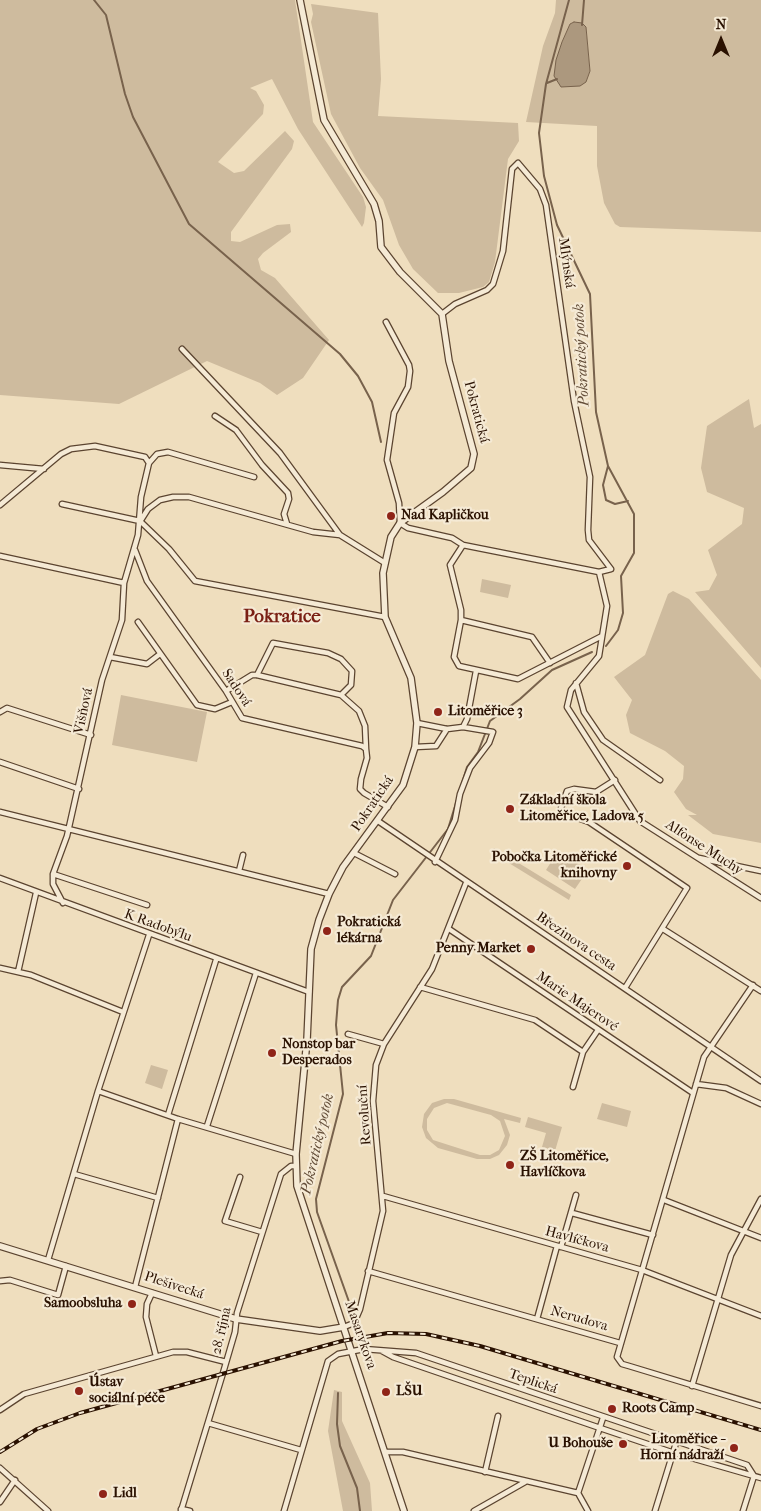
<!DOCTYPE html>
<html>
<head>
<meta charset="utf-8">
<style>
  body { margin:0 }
  #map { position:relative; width:761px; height:1511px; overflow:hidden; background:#efdebe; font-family:"IM FELL French Canon",serif }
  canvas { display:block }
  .north { position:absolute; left:696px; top:15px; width:50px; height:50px; -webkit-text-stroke:4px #f5ead5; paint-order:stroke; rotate:0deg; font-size:14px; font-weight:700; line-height:20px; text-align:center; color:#2a1101 }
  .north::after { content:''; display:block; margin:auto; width:18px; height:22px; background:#2a1101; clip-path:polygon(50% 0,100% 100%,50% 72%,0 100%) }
</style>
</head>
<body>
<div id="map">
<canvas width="761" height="1511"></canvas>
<div class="north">N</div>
</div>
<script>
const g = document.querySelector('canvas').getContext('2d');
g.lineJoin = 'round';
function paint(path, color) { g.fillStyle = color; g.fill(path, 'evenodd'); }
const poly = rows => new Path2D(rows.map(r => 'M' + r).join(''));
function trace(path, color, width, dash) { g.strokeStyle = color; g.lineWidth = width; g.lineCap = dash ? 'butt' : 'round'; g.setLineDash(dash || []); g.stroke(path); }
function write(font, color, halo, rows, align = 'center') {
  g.font = font + ' "IM FELL French Canon",serif'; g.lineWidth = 4.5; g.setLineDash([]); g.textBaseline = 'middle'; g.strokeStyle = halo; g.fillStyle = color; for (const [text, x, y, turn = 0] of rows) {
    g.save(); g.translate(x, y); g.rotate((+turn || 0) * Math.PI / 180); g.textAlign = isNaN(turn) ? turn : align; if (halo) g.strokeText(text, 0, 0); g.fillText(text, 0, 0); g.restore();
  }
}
paint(poly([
  [0,0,295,0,313,122,363,197,366,207,364,223,362,227,298,129,272,79,250,88,256,91,264,105,263,114,218,162,234,173,244,171,285,131,294,141,292,149,231,232,231,241,240,242,277,225,290,224,291,232,263,253,258,259,261,270,275,278,329,340,303,378,277,395,260,383,207,361,119,404,0,395],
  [556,0,761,0,761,232,620,227,615,224,604,203,597,166,597,126,526,122,543,46,555,13],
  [574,22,586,27,590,71,586,82,562,42,570,24],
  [311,4,378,13,381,79,378,116,518,123,519,141,508,159,495,262,489,282,483,287,459,293,438,293,413,269,399,245,383,200,360,168,331,114,311,22,313,14],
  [749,399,754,428,761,424,761,668,695,592,709,590,717,575,708,550,742,524,744,508,707,492,701,468,707,426],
  [482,579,511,585,508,598,480,592],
  [673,591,689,599,761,680,761,843,713,834,688,815,697,815,686,809,674,792,683,779,684,766,665,751,630,733,626,715,632,700,614,677,645,655,668,594],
  [121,695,207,712,197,762,112,745],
  [494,848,571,895,569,900,491,852],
  [558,851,588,870,575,889,546,870],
  [151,1065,168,1070,162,1089,145,1083],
  [444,1099,454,1099,521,1118,520,1123,504,1119,510,1135,507,1145,499,1155,490,1159,477,1159,438,1148,426,1138,422,1127,424,1114,432,1103],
  [447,1103,491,1115,500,1121,505,1136,499,1150,490,1155,480,1155,433,1140,427,1130,427,1119,434,1108],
  [602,1103,631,1111,627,1127,597,1119],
  [528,1117,562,1127,555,1151,542,1147,546,1133,525,1127],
  [334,1390,342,1392,342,1421,370,1483,372,1511,343,1511,328,1431]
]), '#cebb9e');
const water = poly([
  [574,22,582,23,586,27,590,71,586,82,580,86,561,87,554,76,556,60,562,42,570,24,574,22]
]);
paint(water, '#ac987e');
trace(water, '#78624c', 1);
trace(poly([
  [94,0,106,15,125,94,133,117,189,224,340,354,358,376,372,402,381,442],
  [569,0,546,84,539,133,544,176,557,225,590,294,596,412,608,466,634,514,634,553,621,576,623,613,618,630,606,646],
  [582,25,584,0],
  [547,83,557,79],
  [608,466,603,485,606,500,615,504,628,501],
  [353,1313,317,1212,316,1199,343,1094,336,1025,338,1000,342,987,371,956,393,900,448,829,467,767,478,752,490,721,520,699,552,670,592,652],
  [338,1393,337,1424,340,1446,357,1488,360,1511]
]), '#78624c', 2);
const minor = poly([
  [386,322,409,365,410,371,408,387,394,413,387,460,399,503,400,523,408,528,452,538,463,545,599,572,611,569,589,540,588,530,590,477,574,401,546,205,540,189,518,163,512,169,503,251,493,284,487,290,455,304,442,314],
  [182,349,280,453,340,535,385,563],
  [215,416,236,430,262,465,288,493,289,499,284,514,287,524],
  [0,465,44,469],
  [62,504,140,521],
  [0,505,61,454,71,449,95,446,145,457,149,463],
  [141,520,148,509,160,500,173,497,189,497,313,532,340,535],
  [140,521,169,549,195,581,385,617],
  [463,545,450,565,461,610,461,620,454,657,459,666,518,679,602,636],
  [135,550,147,581,226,691,242,718,362,746,366,749,367,758,361,779,360,789,364,793,388,807],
  [0,556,124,583],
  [599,572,607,606,599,656,571,690,567,707,640,821,761,898],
  [461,620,532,637,550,663],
  [138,622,197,705,215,709,232,702],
  [110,657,147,664,160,654],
  [257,675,273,643,328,653,341,659,352,671,351,685,341,695],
  [576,683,584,712,603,740,660,780],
  [226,691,252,675,257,675,341,695,359,711,365,726,366,749],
  [0,712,7,708,91,735],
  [417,723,447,729,463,727,467,719,476,671],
  [415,747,436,746,447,729],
  [0,762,79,789],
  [615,780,596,792,574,789,567,791,561,808,563,813,589,822,687,888,625,988],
  [0,812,329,894],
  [378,821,761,1081],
  [354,853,395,874],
  [699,858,761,871],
  [435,862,455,820,460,794,470,768,489,743,493,732,463,727],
  [239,871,243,855],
  [53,874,147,905],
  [0,878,309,992],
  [63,903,53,884,53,874,67,836,102,680,122,620,124,583,138,535,141,497,149,463,157,454,168,452,254,477],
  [449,929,693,1093],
  [663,929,761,991],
  [0,968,31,975,123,1012],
  [18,972,36,893],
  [753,985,704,1057,617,1357,622,1364,629,1366,761,1406],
  [420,987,535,1020,583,1052],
  [348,1034,384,1044],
  [696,1084,726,1088,761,1104],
  [573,1087,583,1052,598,1030],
  [98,1091,178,1119,296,1154],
  [168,1115,216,960],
  [207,1126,256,973],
  [74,1174,158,1198],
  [240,1177,225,1221,262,1232],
  [383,1196,642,1270,761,1316],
  [664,1200,761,1238],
  [572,1213,653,1235],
  [561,1247,576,1195],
  [48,1260,98,1091,149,935],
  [368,1271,620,1343],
  [0,1281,10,1280,58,1295,66,1266],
  [135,1287,178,1119],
  [152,1293,147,1304,146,1317,156,1356],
  [537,1319,557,1246],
  [344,1327,354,1323,360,1309,383,1211,373,1101,376,1065,384,1044,432,969,466,883],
  [382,1351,393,1357,600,1428,674,1453,761,1478],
  [692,1386,731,1255,761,1199],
  [0,1410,24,1394,173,1352,187,1352,226,1362],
  [208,1423,301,1450],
  [386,1452,403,1452,578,1493,588,1511],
  [0,1468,48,1511],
  [485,1472,498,1416],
  [578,1493,603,1418],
  [0,1502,15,1480],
  [181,1509,190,1511],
  [181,1511,223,1373,235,1332,237,1313,281,1174,291,1166,295,1166],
  [284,1511,328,1361,338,1354,364,1349,416,1353,747,1465,754,1476],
  [474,1511,525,1482],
  [655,1511,676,1443],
  [743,1511,754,1476]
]);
const tertiary = poly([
  [300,0,324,120,374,204,379,221,381,247,400,272,442,314,449,361,474,454,471,468,443,492,400,523,391,537,383,573,385,617,411,678,417,723,415,747,403,785,343,867,329,894,319,920,311,949,307,1040,296,1154,297,1186,404,1511],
  [0,1246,236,1319,320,1331,344,1327]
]);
trace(minor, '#5b4430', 7);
trace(tertiary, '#5b4430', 8);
trace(minor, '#f5ead5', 4.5);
trace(tertiary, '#f5ead5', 5.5);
const rail = poly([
  [0,1452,37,1429,80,1413,342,1341,388,1333,426,1334,480,1346,761,1430]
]);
trace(rail, '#2a1101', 4);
trace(rail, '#f5ead5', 2, [5.5]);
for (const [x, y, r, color] of [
  [391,516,5,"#8f2418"],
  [438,712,5,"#8f2418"],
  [510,809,5,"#8f2418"],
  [627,866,5,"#8f2418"],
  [327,931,5,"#8f2418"],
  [531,949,5,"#8f2418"],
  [272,1053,5,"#8f2418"],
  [510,1165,5,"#8f2418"],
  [132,1304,5,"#8f2418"],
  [79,1391,5,"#8f2418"],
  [386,1392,5,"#8f2418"],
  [612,1409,5,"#8f2418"],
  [623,1444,5,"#8f2418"],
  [734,1448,5,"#8f2418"],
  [103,1494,5,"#8f2418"]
]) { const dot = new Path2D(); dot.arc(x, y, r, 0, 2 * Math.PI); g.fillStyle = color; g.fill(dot); trace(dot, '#f5ead5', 2); }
write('14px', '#2a1101', '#f5ead5', [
  ["Mlýnská",566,263,82],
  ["Pokratická",476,412,75],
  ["Sadová",236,688,57],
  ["Višňová",84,711,-78],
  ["Pokratická",373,804,-56],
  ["Alfonse Muchy",704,848,33],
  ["K Radobýlu",158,926,20],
  ["Březinova cesta",576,942,34],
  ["Marie Majerové",577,1002,34],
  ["Revoluční",365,1115,-94],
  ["Havlíčkova",577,1240,15],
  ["Plešivecká",174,1286,18],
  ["Nerudova",579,1319,16],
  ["28. října",222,1331,-77],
  ["Masarykova",360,1335,71],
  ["Teplická",533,1382,19]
]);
write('bold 14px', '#2a1101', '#f5ead5', [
  ["Nad Kapličkou",401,516],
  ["Litoměřice 3",448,712],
  ["Základní škola",520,801],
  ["Litoměřice, Ladova 5",520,817],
  ["Pobočka Litoměřické",617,858,"right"],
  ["knihovny",617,874,"right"],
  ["Pokratická",337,923],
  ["lékárna",337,939],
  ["Penny Market",521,949,"right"],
  ["Nonstop bar",282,1045],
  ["Desperados",282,1061],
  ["ZŠ Litoměřice,",520,1157],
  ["Havlíčkova",520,1173],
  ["Samoobsluha",122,1304,"right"],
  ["Ústav",89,1383],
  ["sociální péče",89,1399],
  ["LŠU",396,1392],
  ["Roots Camp",622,1409],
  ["Litoměřice -",724,1440,"right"],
  ["Horní nádraží",724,1456,"right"],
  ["U Bohouše",613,1444,"right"],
  ["Lidl",113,1494]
], 'left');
write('italic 15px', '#644e39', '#f5ead5', [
  ["Pokratický potok",582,355,-93],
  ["Pokratický potok",318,1144,-77]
]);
write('bold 19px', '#7a1f14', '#f5ead5', [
  ["Pokratice",282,617]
]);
</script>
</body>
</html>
